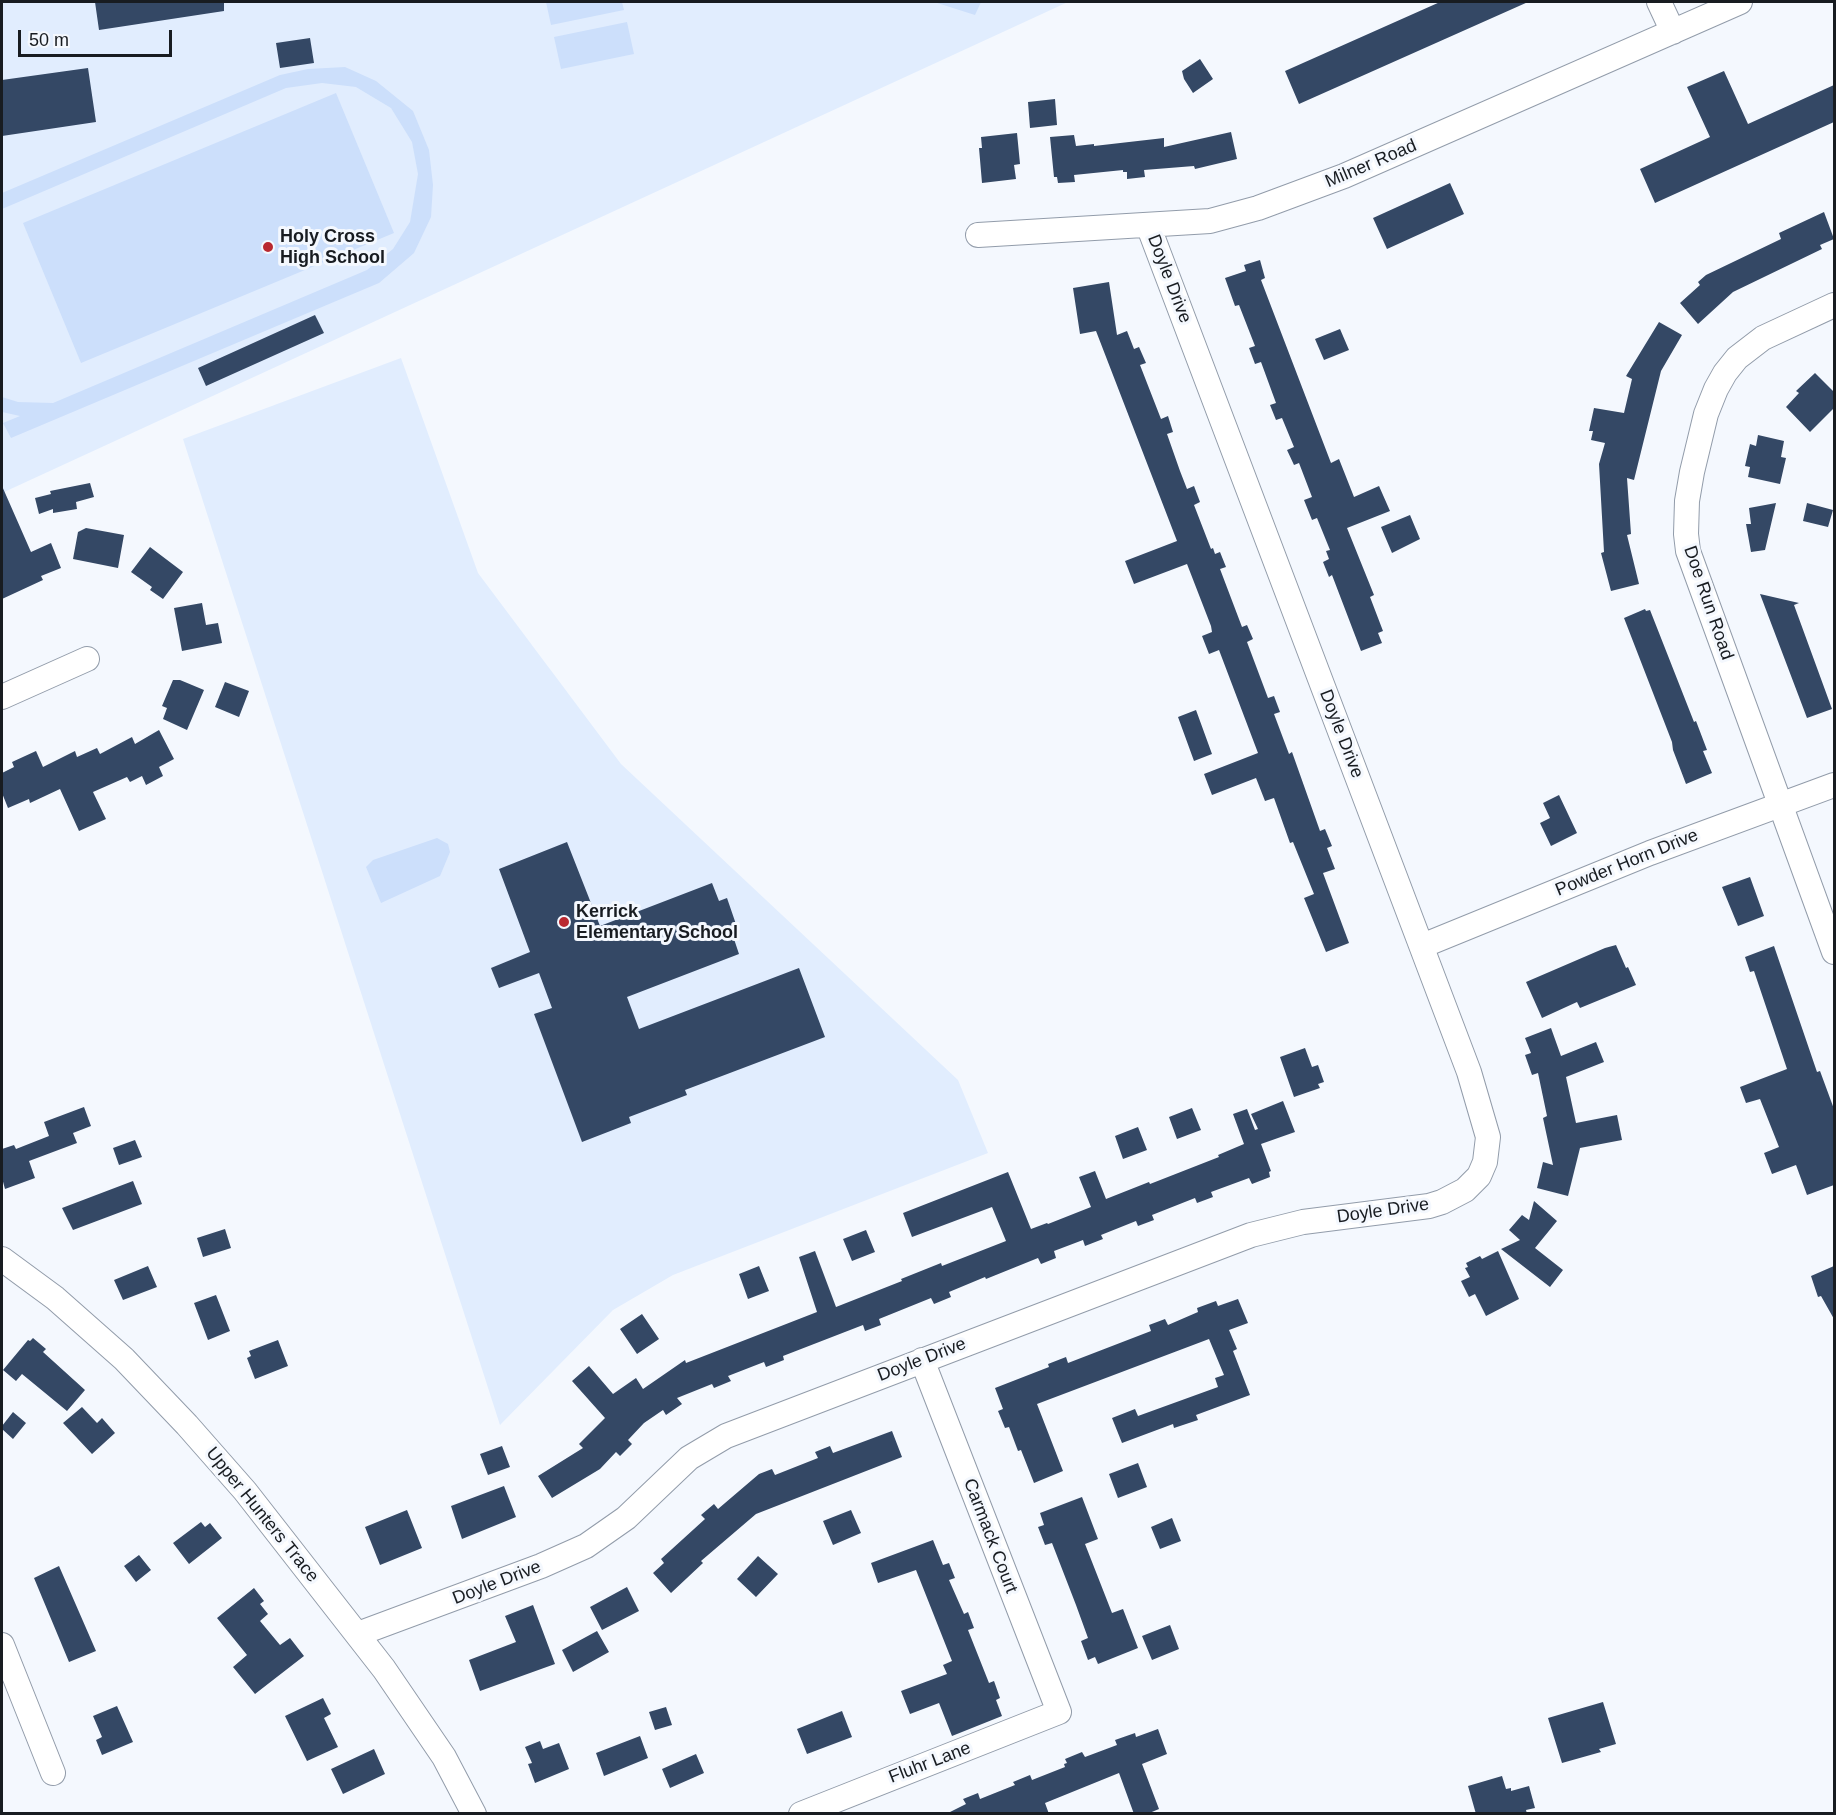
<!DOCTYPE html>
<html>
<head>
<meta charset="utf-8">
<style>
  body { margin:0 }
  #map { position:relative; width:1836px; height:1815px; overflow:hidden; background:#f4f8fe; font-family:Arial,sans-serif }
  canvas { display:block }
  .frame { position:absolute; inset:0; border:3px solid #181c21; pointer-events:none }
  .scale { position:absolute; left:18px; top:30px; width:154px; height:27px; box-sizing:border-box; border:3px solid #181c21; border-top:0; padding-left:8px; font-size:18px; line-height:21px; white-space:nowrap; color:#181c21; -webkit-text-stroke:4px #f4f8fe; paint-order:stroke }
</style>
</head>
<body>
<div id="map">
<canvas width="1836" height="1815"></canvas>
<div class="frame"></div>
<div class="scale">50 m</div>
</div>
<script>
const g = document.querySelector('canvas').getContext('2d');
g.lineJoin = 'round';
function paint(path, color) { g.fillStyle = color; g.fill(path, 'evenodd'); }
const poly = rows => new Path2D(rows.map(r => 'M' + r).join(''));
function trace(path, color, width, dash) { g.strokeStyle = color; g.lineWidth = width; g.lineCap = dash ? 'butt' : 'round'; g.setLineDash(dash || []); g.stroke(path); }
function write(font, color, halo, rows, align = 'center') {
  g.font = font + ' Arial,sans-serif'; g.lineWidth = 6; g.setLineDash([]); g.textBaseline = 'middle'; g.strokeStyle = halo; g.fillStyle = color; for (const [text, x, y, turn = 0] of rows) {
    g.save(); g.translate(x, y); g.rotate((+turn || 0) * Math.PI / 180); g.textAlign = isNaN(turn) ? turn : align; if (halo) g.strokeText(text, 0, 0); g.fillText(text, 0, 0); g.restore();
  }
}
paint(poly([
  [2,2,1068,2,2,493],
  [401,358,478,573,621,764,958,1080,988,1153,673,1275,613,1310,500,1425,183,439]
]), '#e1edfe');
paint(poly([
  [546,2,622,2,624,10,551,25],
  [934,2,981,2,975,15],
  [627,22,634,54,561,69,554,37],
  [345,67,376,81,413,111,429,150,433,185,431,217,414,253,379,283,11,438,3,423,20,416,2,412,2,397,18,402,53,403,367,270,393,249,410,222,418,174,412,142,391,108,356,87,322,83,286,88,2,209,2,193,280,75,308,69],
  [336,93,394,233,81,363,23,223],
  [437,838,448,844,450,852,440,876,381,903,366,867,373,860]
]), '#ccdffb');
paint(poly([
  [95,2,224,2,224,11,99,30],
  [1440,2,1528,2,1299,104,1285,71],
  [310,38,314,63,280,68,276,43],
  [1200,59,1213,79,1193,93,1184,79,1182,71],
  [88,68,96,122,2,136,2,80],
  [1724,71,1748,124,1834,85,1834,122,1655,203,1640,169,1710,137,1687,87],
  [1055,99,1057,125,1030,128,1028,102],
  [1231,132,1237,159,1195,169,1194,166,1144,170,1145,177,1127,179,1127,172,1123,172,1123,170,1074,175,1075,182,1058,183,1057,177,1054,177,1050,137,1074,135,1076,146,1094,144,1094,146,1164,138,1164,147],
  [1017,133,1020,164,1014,165,1016,179,982,183,979,148,982,148,981,137],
  [1450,183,1464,214,1387,249,1373,218],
  [1824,212,1834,239,1820,245,1822,249,1733,292,1698,324,1680,303,1700,285,1698,282,1706,275,1781,239,1779,233],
  [1260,260,1265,278,1261,280,1331,463,1339,459,1354,497,1379,486,1390,511,1347,528,1374,595,1370,597,1383,631,1378,633,1382,643,1361,651,1332,575,1329,577,1323,562,1329,559,1326,551,1330,550,1317,518,1312,520,1304,500,1312,497,1299,463,1294,465,1287,450,1294,447,1282,418,1276,420,1270,405,1276,403,1261,362,1255,364,1249,348,1255,346,1239,305,1235,306,1225,278,1246,271,1244,265],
  [1109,282,1117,335,1127,331,1134,349,1139,347,1146,363,1140,365,1161,419,1168,416,1173,432,1167,434,1180,471,1187,489,1194,486,1200,502,1194,505,1211,549,1213,548,1215,554,1220,552,1226,567,1220,569,1242,627,1247,625,1253,639,1247,642,1268,698,1274,696,1280,712,1274,714,1289,754,1292,752,1320,831,1325,829,1332,846,1327,848,1335,869,1323,873,1349,943,1326,952,1304,898,1314,894,1293,842,1290,843,1274,798,1265,801,1256,778,1212,795,1204,774,1258,753,1219,650,1209,654,1202,636,1212,632,1211,626,1187,564,1134,584,1125,561,1177,541,1096,331,1080,334,1073,288],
  [315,315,324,333,206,386,198,368],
  [1659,322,1682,335,1661,371,1634,480,1627,478,1631,534,1627,535,1639,584,1611,591,1601,553,1604,552,1599,464,1605,443,1591,440,1593,431,1589,431,1594,408,1624,413,1632,379,1626,376],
  [1340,329,1349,350,1324,360,1315,339],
  [1815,373,1834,392,1834,408,1810,432,1786,407,1799,393,1796,391],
  [1758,435,1784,441,1781,457,1786,458,1780,484,1748,477,1750,467,1745,466,1750,444,1756,446],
  [90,483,94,497,76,502,77,509,53,513,53,509,39,514,35,498,51,494,50,491],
  [2,486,31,552,51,543,61,568,41,576,43,580,2,599],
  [1776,503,1765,550,1751,552,1746,524,1751,524,1749,508],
  [1807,503,1833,510,1828,527,1803,521],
  [1410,515,1420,539,1392,553,1381,527],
  [86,528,124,535,118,568,73,559,78,532],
  [150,547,183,572,163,599,150,590,152,587,131,572],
  [1760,594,1799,603,1794,605,1832,709,1807,718],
  [202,603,206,625,218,623,222,643,182,651,174,608],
  [1645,609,1646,611,1650,610,1694,722,1696,721,1707,750,1703,751,1712,773,1686,784,1673,750,1672,742,1624,618],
  [173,680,180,680,204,690,187,730,163,719,167,708,162,706],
  [225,682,249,691,239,717,215,707],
  [1196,710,1212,754,1194,761,1178,717],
  [159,730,174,759,159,767,163,776,146,785,142,776,130,782,127,777,93,792,106,819,79,831,60,789,30,803,29,799,8,808,2,793,2,773,14,767,12,762,36,751,43,767,75,751,77,757,97,748,100,754,132,737,135,744],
  [1559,795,1577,833,1551,846,1540,823,1550,818,1543,803],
  [567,842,600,926,712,883,719,901,727,898,739,933,733,936,739,954,627,997,639,1029,799,968,825,1037,685,1090,687,1095,629,1117,631,1123,582,1142,534,1014,552,1008,539,973,499,988,491,968,530,952,499,869],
  [1750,877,1764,916,1738,926,1722,887],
  [1616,945,1626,968,1628,967,1636,985,1580,1008,1577,1002,1542,1018,1526,982,1605,948],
  [1774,946,1817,1072,1820,1071,1834,1109,1834,1185,1807,1195,1796,1165,1772,1174,1764,1153,1779,1147,1760,1099,1746,1103,1740,1087,1787,1069,1754,971,1750,972,1745,957],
  [1551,1028,1561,1056,1596,1042,1604,1062,1566,1077,1576,1123,1617,1115,1622,1140,1580,1148,1568,1196,1537,1188,1543,1162,1553,1165,1543,1118,1547,1116,1538,1073,1532,1075,1525,1055,1531,1053,1525,1038],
  [1305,1048,1312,1067,1318,1065,1324,1082,1318,1084,1320,1088,1294,1097,1280,1057],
  [1283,1101,1295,1132,1261,1144,1271,1171,1269,1172,1270,1177,1252,1184,1249,1178,1211,1192,1213,1197,1197,1203,1195,1198,1152,1215,1154,1220,1138,1226,1136,1221,1101,1235,1103,1239,1085,1246,1083,1240,1054,1251,1056,1258,1041,1264,1038,1258,986,1279,985,1277,949,1292,951,1297,934,1304,931,1298,879,1319,881,1325,865,1331,863,1325,783,1356,784,1360,766,1367,764,1362,728,1376,731,1381,714,1388,712,1384,677,1398,682,1404,666,1415,663,1410,644,1423,628,1440,632,1444,620,1456,616,1452,600,1469,552,1498,538,1476,583,1448,579,1444,605,1418,572,1381,589,1366,613,1394,636,1378,643,1389,685,1360,686,1363,817,1312,799,1257,815,1251,836,1307,902,1281,901,1279,941,1263,942,1266,1006,1241,992,1207,912,1237,903,1213,1008,1172,1031,1229,1047,1223,1048,1224,1091,1207,1079,1177,1095,1171,1106,1199,1149,1182,1150,1184,1219,1157,1218,1155,1244,1144,1233,1114,1247,1109,1255,1130,1258,1129,1251,1114],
  [84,1107,91,1126,73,1133,77,1143,29,1161,35,1178,5,1189,2,1178,2,1149,14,1145,16,1149,49,1136,44,1122],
  [1192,1108,1201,1130,1177,1139,1169,1117],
  [1138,1127,1147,1150,1123,1159,1115,1136],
  [135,1140,142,1157,119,1165,113,1148],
  [133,1181,142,1204,73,1230,62,1208],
  [1534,1201,1557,1221,1535,1248,1563,1270,1550,1287,1501,1249,1520,1240,1509,1230,1522,1215,1529,1220],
  [225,1229,231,1248,203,1257,197,1238],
  [866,1230,875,1252,852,1261,843,1239],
  [1498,1251,1519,1299,1486,1316,1475,1294,1469,1297,1461,1281,1470,1277,1465,1268,1468,1267,1466,1263,1480,1256,1482,1259],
  [148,1266,157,1287,123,1300,114,1280],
  [759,1266,769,1291,748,1299,739,1274],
  [1834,1266,1834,1319,1821,1296,1818,1297,1811,1276],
  [216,1295,230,1331,208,1340,194,1303],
  [1238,1299,1248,1323,1229,1330,1237,1349,1233,1351,1250,1395,1196,1415,1198,1420,1174,1428,1173,1424,1122,1443,1112,1418,1135,1409,1138,1416,1218,1387,1215,1378,1224,1375,1209,1339,1037,1404,1063,1471,1034,1483,1021,1450,1018,1451,1009,1427,1005,1428,998,1411,1003,1409,995,1388,1049,1367,1048,1364,1066,1357,1068,1363,1151,1331,1149,1325,1165,1319,1168,1325,1198,1312,1197,1308,1216,1301,1218,1306],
  [642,1314,659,1339,637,1354,620,1329],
  [33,1338,46,1349,43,1352,85,1390,67,1411,22,1374,16,1381,3,1370,28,1340,30,1341],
  [278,1340,288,1366,255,1379,247,1358,251,1356,249,1351],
  [82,1407,97,1423,102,1418,115,1433,92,1454,63,1423],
  [13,1412,26,1423,13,1439,2,1429,2,1426],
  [892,1431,902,1457,756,1514,701,1561,703,1563,671,1593,653,1573,664,1563,661,1559,705,1519,701,1515,714,1504,718,1509,759,1474,772,1469,775,1475,818,1458,815,1452,830,1446,833,1453],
  [502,1446,510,1467,488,1475,480,1454],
  [1138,1463,1147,1487,1118,1498,1109,1474],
  [504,1486,516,1517,462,1539,451,1506],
  [1082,1497,1098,1539,1085,1544,1112,1613,1123,1609,1138,1648,1098,1664,1095,1657,1088,1660,1081,1641,1088,1638,1076,1605,1052,1543,1045,1545,1038,1527,1044,1525,1040,1513],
  [407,1510,422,1548,380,1565,365,1527],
  [851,1510,861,1533,833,1545,823,1521],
  [1172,1518,1181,1541,1160,1549,1151,1527],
  [201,1522,205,1527,210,1523,222,1538,189,1564,173,1543],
  [933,1540,943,1565,949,1563,955,1578,949,1580,964,1614,968,1612,974,1628,968,1630,989,1683,994,1681,1000,1698,996,1700,1002,1716,952,1736,939,1703,910,1714,901,1691,947,1674,943,1665,952,1661,916,1570,878,1583,871,1563],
  [139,1555,151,1570,136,1582,124,1566],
  [758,1556,778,1574,756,1597,737,1579],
  [59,1566,96,1651,69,1662,34,1578],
  [627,1587,639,1611,602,1630,590,1607],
  [254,1588,264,1601,260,1604,268,1614,260,1621,280,1645,290,1638,304,1656,255,1694,233,1667,247,1655,217,1618],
  [533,1605,555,1664,480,1691,469,1660,516,1642,505,1616],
  [1170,1625,1179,1649,1152,1660,1142,1636],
  [597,1631,609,1652,573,1672,562,1650],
  [323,1698,331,1714,324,1718,338,1747,307,1761,285,1716],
  [1603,1702,1616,1744,1599,1749,1601,1752,1562,1763,1548,1718],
  [117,1706,133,1742,102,1755,96,1740,102,1737,93,1716],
  [666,1707,672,1725,655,1730,649,1712],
  [842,1711,852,1737,807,1754,797,1729],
  [1158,1729,1167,1754,1142,1764,1159,1809,1147,1814,1134,1814,1119,1773,1045,1803,1049,1814,946,1814,966,1804,963,1799,978,1793,980,1799,1015,1785,1013,1782,1030,1775,1032,1780,1065,1767,1064,1764,1067,1763,1065,1759,1082,1752,1085,1757,1117,1745,1115,1740,1135,1733,1136,1737],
  [640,1736,648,1758,604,1776,596,1753],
  [540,1741,543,1749,559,1743,569,1769,535,1783,528,1764,532,1763,525,1747],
  [374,1749,385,1774,343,1794,331,1769],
  [696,1754,704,1773,670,1788,662,1769],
  [1502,1776,1506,1789,1511,1788,1511,1791,1529,1786,1535,1808,1526,1810,1527,1814,1476,1814,1468,1786]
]), '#344865');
const street = poly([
  [1659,2,1673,32],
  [978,235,1210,221,1258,208,1344,176,1740,2],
  [1834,305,1763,338,1737,358,1725,373,1716,389,1706,414,1692,472,1687,501,1686,534,1688,551,1834,952],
  [2,697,87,659],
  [1422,946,1650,853,1834,785],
  [2,1259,55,1298,124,1359,187,1425,245,1491,384,1669,444,1757,474,1814],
  [358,1634,541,1566,586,1546,626,1518,689,1458,726,1436,1251,1235,1303,1222,1429,1206,1442,1202,1465,1190,1479,1176,1485,1162,1488,1137,1469,1072,1148,225],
  [2,1645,53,1773],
  [801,1814,1059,1712,922,1360]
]);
trace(street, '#929caa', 26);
trace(street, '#fff', 24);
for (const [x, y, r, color] of [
  [268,247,6,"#b92830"],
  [564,922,6,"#b92830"]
]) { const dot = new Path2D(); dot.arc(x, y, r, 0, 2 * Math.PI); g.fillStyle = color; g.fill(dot); trace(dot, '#f4f8fe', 2); }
write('18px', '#181c21', '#f4f8fe', [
  ["Milner Road",1371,164,-23],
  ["Doyle Drive",1169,279,69],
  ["Doe Run Road",1708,603,71],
  ["Doyle Drive",1341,734,69],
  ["Powder Horn Drive",1627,863,-22],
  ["Doyle Drive",1383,1211,-8],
  ["Doyle Drive",922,1360,-21],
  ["Upper Hunters Trace",262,1515,51],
  ["Carmack Court",990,1536,69],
  ["Doyle Drive",497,1583,-21],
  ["Fluhr Lane",930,1763,-21]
]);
write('bold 18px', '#181c21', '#f4f8fe', [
  ["Holy Cross",280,237],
  ["High School",280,258],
  ["Kerrick",576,912],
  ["Elementary School",576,933]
], 'left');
</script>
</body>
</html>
